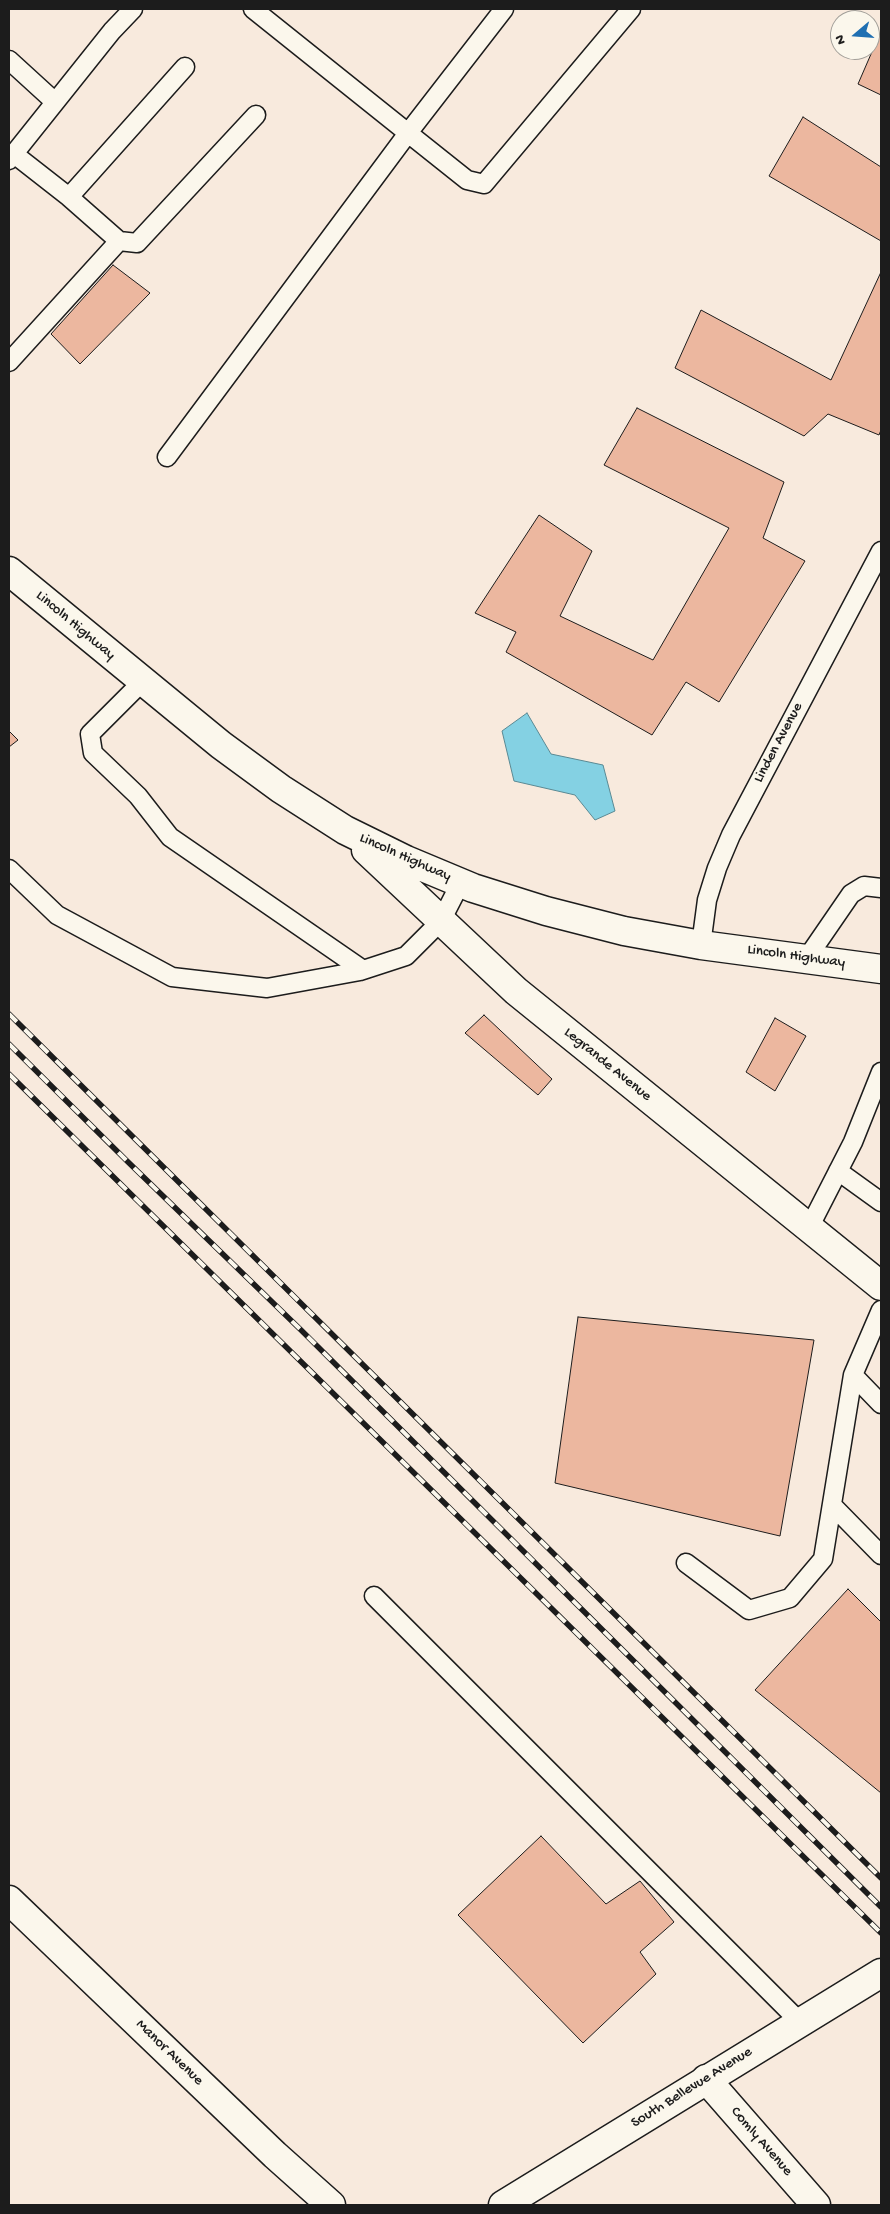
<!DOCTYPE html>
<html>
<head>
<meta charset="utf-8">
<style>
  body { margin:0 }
  #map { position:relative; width:890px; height:2214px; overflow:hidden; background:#f8eadd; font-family:"Gochi Hand",sans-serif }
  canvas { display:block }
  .frame { position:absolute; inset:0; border:10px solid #1c1c1c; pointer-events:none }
  .north { position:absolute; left:830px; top:10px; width:50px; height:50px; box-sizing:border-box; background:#fbf7ec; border:1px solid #a29f99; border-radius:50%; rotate:252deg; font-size:14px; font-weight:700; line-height:20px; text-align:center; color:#1c1c1c }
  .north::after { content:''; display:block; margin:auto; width:18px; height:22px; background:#1f6fb2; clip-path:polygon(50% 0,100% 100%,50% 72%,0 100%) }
</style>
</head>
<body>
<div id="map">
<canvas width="890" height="2214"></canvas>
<div class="frame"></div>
<div class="north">N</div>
</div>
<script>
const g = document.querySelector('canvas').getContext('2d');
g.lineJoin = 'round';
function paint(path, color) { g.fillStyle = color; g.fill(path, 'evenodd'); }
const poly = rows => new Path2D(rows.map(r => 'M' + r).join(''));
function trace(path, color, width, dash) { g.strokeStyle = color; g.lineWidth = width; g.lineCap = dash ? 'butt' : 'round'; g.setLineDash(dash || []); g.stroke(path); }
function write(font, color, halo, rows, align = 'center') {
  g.font = font + ' "Gochi Hand",sans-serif'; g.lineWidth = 4; g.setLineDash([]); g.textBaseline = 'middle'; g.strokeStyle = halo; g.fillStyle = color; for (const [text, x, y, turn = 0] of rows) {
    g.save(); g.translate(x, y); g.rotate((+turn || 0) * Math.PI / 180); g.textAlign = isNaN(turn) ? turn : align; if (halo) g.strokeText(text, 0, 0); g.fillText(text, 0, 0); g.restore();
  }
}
const water = poly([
  [527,713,551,754,603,765,615,811,595,820,575,795,514,781,502,731,527,713]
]);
paint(water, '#84d1e3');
trace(water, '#5a8993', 1);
const building = poly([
  [881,31,881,95,858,84,881,31],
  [803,117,881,167,881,241,769,176,803,117],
  [113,265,150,293,80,364,51,334,113,265],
  [881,272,881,430,879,435,828,414,804,436,675,368,701,310,831,380,881,272],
  [637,408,784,482,763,538,805,561,719,702,686,682,652,735,506,652,516,632,475,613,539,515,592,551,560,616,653,660,729,528,604,465,637,408],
  [9,731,18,740,9,747,9,731],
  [484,1015,552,1079,538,1095,465,1033,484,1015],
  [775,1018,806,1036,775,1091,746,1072,775,1018],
  [578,1317,814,1340,780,1536,555,1483,578,1317],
  [848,1589,881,1622,881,1793,755,1690,848,1589],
  [541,1836,606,1904,640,1881,674,1922,640,1952,656,1974,583,2043,458,1915,541,1836]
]);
paint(building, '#ecb79f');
trace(building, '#1c1c1c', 1);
const lane = poly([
  [253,9,408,133,504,9],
  [9,60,55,102],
  [9,160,112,31,133,9],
  [69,197,185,67],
  [119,241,137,243,256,115],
  [9,362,119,241,69,197,14,154],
  [167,457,408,133,467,180,484,184,631,9],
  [142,682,90,734,93,753,138,796,170,837,363,970],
  [9,869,57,915,172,977,267,988,360,971,406,956,441,921,461,882],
  [701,945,707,900,717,868,731,835,881,551],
  [807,958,851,894,864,886,881,888],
  [838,1171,881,1202],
  [809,1228,853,1142,881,1072],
  [853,1375,881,1404],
  [832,1505,881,1555],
  [686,1563,749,1610,790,1598,823,1559,853,1375,881,1310],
  [374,1596,800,2022]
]);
const street = poly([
  [9,1900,275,2155,331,2205]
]);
const secondary = poly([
  [706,2079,816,2205]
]);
const primary = poly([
  [9,571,221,745,281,789,345,830,406,860,473,888,546,911,624,931,701,945,881,969],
  [366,850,516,991,881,1286],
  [503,2205,881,1973]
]);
trace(lane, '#1c1c1c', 21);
trace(street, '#1c1c1c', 31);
trace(secondary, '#1c1c1c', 31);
trace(primary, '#1c1c1c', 31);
trace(lane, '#fbf7ec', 18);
trace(street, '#fbf7ec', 28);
trace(secondary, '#fbf7ec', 28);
trace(primary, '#fbf7ec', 28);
const rail = poly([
  [9,1014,881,1878],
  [9,1044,126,1160,301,1330,881,1907],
  [9,1074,881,1933]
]);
trace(rail, '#1c1c1c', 5.5);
trace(rail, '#fbf7ec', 4, [11]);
write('15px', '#1c1c1c', '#fbf7ec', [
  ["Lincoln Highway",75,626,40],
  ["Linden Avenue",779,743,-62],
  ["Lincoln Highway",405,858,24],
  ["Lincoln Highway",796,957,8],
  ["Legrande Avenue",607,1065,39],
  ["Manor Avenue",169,2053,44],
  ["South Bellevue Avenue",692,2088,-32],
  ["Comly Avenue",761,2142,49]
]);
</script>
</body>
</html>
